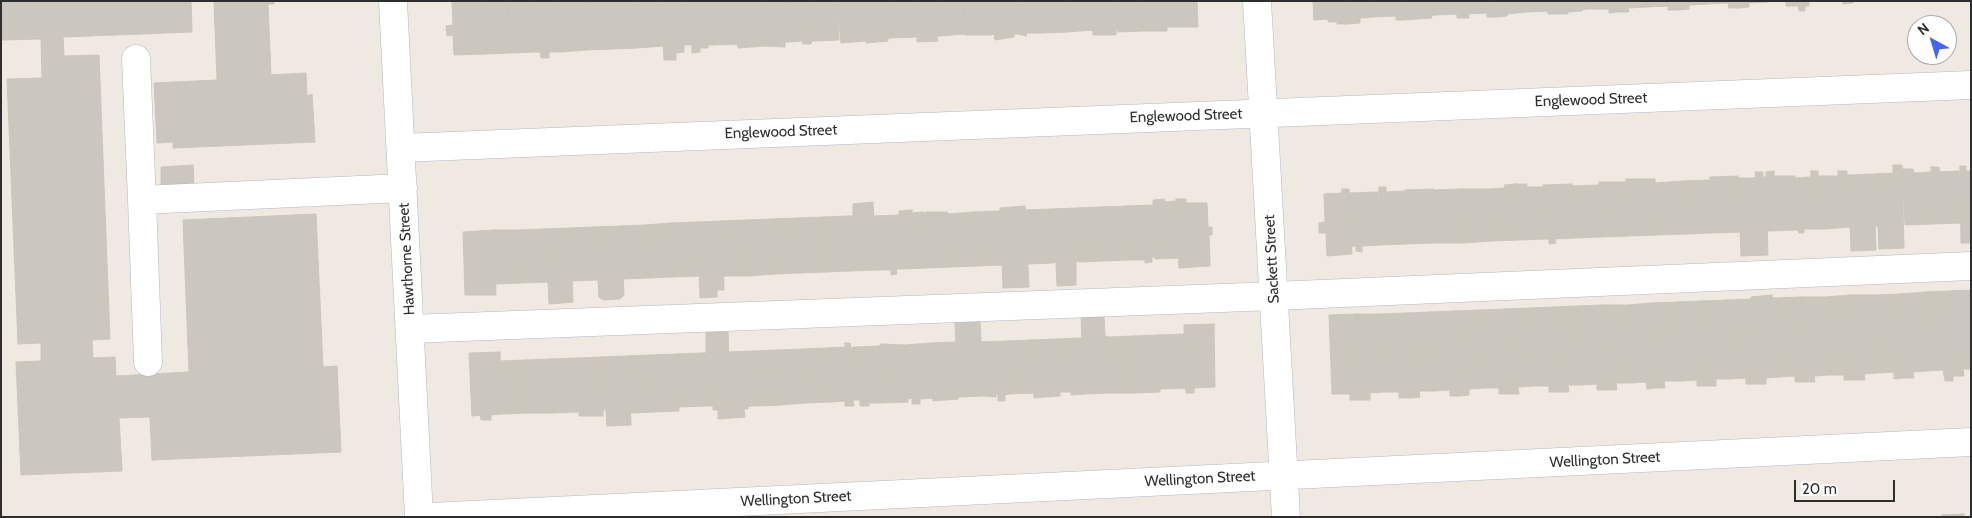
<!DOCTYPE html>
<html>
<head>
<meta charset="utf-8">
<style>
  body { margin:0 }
  #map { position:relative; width:1972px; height:518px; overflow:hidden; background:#efe9e1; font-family:Cabin,sans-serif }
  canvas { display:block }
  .frame { position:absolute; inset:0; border:2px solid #2e2e2e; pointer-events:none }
  .north { position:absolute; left:1907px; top:15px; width:50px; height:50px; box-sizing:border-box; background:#fff; border:1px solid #ababab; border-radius:50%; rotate:321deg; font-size:14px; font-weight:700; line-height:20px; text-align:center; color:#2e2e2e }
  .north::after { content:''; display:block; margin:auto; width:18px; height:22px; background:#4264fb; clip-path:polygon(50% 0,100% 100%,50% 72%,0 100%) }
  .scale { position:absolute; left:1794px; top:480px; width:101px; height:22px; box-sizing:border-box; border:2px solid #2e2e2e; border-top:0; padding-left:6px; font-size:15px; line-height:18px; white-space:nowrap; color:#2e2e2e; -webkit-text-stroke:4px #fff; paint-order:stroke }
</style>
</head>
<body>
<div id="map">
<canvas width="1972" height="518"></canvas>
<div class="frame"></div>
<div class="north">N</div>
<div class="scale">20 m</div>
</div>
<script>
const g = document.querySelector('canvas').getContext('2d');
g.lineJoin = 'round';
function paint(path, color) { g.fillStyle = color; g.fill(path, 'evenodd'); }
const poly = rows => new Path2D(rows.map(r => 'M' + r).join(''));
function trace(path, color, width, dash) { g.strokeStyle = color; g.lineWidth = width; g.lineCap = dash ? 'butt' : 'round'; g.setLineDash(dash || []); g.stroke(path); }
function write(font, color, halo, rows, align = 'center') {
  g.font = font + ' Cabin,sans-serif'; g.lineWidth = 5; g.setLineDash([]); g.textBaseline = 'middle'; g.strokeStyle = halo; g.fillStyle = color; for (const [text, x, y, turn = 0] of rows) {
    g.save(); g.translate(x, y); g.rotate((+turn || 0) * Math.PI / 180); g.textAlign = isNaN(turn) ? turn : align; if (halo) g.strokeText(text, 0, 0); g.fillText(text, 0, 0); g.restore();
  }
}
const building = poly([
  [1,1,191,1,192,32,63,37,64,56,99,55,110,339,92,340,93,358,115,357,116,376,189,372,183,220,316,214,323,367,337,366,341,452,152,460,150,417,119,418,122,471,21,475,16,362,41,361,41,343,18,344,7,79,42,78,41,39,1,40,1,1],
  [214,1,274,1,274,4,268,4,271,75,306,73,307,96,312,94,315,142,173,148,173,142,157,143,154,83,217,80,214,1],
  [452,1,483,1,485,54,454,55,453,35,447,36,446,26,453,25,452,1],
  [483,1,508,1,510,53,485,54,483,1],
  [508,1,533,1,535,52,510,53,508,1],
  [533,1,559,1,561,52,549,52,549,58,541,58,540,52,535,52,533,1],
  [559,1,584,1,586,50,561,52,559,1],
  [584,1,610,1,612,49,586,50,584,1],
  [610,1,634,1,637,48,612,49,610,1],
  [634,1,661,1,663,46,637,48,634,1],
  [661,1,685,1,688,45,684,45,684,52,676,53,676,60,664,60,661,1],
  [685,1,711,1,713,45,708,45,708,48,700,48,700,52,692,53,692,45,688,45,685,1],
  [711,1,736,1,738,44,713,45,711,1],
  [736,1,762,1,765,46,738,48,736,1],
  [762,1,787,1,789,42,785,42,785,47,765,46,762,1],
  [787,1,813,1,815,41,812,41,811,44,803,44,802,41,789,42,787,1],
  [813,1,837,1,839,40,815,41,813,1],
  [837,1,864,1,866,40,865,41,841,43,837,1],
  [864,1,889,1,891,38,888,38,888,41,866,43,864,1],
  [889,1,914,1,915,37,891,38,889,1],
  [914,1,939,1,940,36,937,36,938,41,917,42,917,37,915,37,914,1],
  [939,1,964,1,965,34,940,36,939,1],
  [964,1,990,1,991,35,965,35,964,1],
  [990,1,1017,1,1018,34,1014,34,1014,37,995,40,994,34,991,35,990,1],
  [1017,1,1041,1,1042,33,1027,33,1026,36,1018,34,1017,1],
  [1041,1,1066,1,1067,32,1042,33,1041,1],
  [1066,1,1092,1,1093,30,1067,32,1066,1],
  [1092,1,1117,1,1118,30,1116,30,1116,35,1093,35,1092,1],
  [1117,1,1142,1,1143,31,1118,32,1117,1],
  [1142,1,1167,1,1167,31,1143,31,1142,1],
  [1167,1,1197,1,1198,27,1167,27,1167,1],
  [1313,1,1345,1,1347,24,1337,24,1337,22,1328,22,1328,19,1314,20,1313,1],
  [1345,1,1373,1,1374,17,1360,18,1360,23,1347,24,1345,1],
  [1373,1,1403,1,1404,20,1396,20,1396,16,1374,17,1373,1],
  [1403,1,1434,1,1435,15,1431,16,1432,18,1404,20,1403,1],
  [1434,1,1462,1,1463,18,1457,18,1457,14,1435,15,1434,1],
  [1462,1,1494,1,1495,17,1487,17,1487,13,1468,14,1469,18,1463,18,1462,1],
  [1494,1,1525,1,1526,12,1507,14,1507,16,1495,17,1494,1],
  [1525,1,1555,1,1556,14,1548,14,1548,11,1526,12,1525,1],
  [1555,1,1586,1,1587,9,1582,10,1582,11,1568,12,1567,10,1568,14,1556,14,1555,1],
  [1586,1,1617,1,1617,12,1609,13,1609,9,1587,9,1586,1],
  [1617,1,1647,1,1647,7,1628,8,1629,12,1617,12,1617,1],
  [1647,1,1678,1,1678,10,1668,10,1668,6,1647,7,1647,1],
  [1678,1,1708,1,1708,4,1689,5,1689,9,1678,10,1678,1],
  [1708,1,1738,1,1739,8,1729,8,1728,3,1708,4,1708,1],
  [1738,1,1769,1,1769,2,1749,3,1749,7,1739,8,1738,1],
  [1786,1,1797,1,1797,6,1786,6,1786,1],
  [1797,1,1809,1,1809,6,1805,6,1805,11,1799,11,1797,1],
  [1842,1,1853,1,1853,3,1843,4,1842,1],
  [193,165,194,185,161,186,161,167,193,165],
  [1893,165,1902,165,1904,248,1879,249,1876,174,1893,173,1893,165],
  [1960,166,1966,166,1966,171,1971,171,1971,243,1961,243,1960,166],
  [1931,167,1939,167,1940,172,1959,171,1961,223,1933,224,1931,167],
  [1902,169,1913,169,1914,173,1931,172,1933,224,1905,225,1902,169],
  [1774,171,1774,176,1795,176,1796,230,1768,231,1766,172,1774,171],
  [1811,171,1818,171,1818,176,1822,176,1824,229,1804,229,1804,233,1799,233,1798,230,1796,230,1795,178,1811,177,1811,171],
  [1838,171,1847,171,1847,176,1848,175,1850,227,1824,229,1822,176,1838,176,1838,171],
  [1755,172,1763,172,1763,177,1766,177,1768,255,1741,256,1738,178,1756,178,1755,172],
  [1876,174,1878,226,1875,226,1876,250,1851,251,1848,175,1876,174],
  [1738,176,1740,232,1712,233,1710,177,1738,176],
  [1626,179,1655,179,1657,235,1628,236,1626,179],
  [1710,180,1712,233,1686,234,1684,181,1710,180],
  [1684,181,1686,234,1657,235,1655,183,1684,181],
  [1599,182,1626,182,1628,236,1601,237,1599,182],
  [1516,184,1519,240,1491,241,1489,189,1505,188,1504,185,1516,184],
  [1516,184,1527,184,1527,187,1543,187,1546,239,1519,240,1516,184],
  [1572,184,1574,238,1555,239,1556,243,1549,244,1549,239,1546,239,1543,185,1572,184],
  [1600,185,1601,237,1574,238,1572,186,1600,185],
  [1379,187,1386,187,1386,192,1405,191,1406,244,1379,245,1379,187],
  [1342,189,1349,189,1352,254,1327,256,1326,233,1319,233,1319,223,1325,222,1324,194,1342,193,1342,189],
  [1433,189,1434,243,1406,244,1405,190,1433,189],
  [1461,189,1463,243,1434,243,1433,190,1461,189],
  [1461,189,1489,189,1491,241,1463,243,1461,189],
  [1378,192,1379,245,1362,246,1362,252,1356,251,1356,246,1352,246,1349,193,1378,192],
  [1164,199,1165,202,1176,201,1179,258,1155,259,1153,200,1164,199],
  [1176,199,1186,199,1186,203,1207,203,1208,227,1212,227,1212,235,1209,235,1210,266,1179,268,1176,199],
  [873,202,876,270,850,271,849,216,853,216,853,204,873,202],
  [1153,205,1155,257,1152,257,1152,262,1145,263,1145,260,1129,260,1127,206,1153,205],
  [1025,206,1029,287,1003,288,1000,208,1025,206],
  [1127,206,1129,260,1103,261,1101,207,1127,206],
  [1101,207,1103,261,1079,262,1077,208,1101,207],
  [1077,208,1079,261,1076,262,1076,285,1057,286,1056,262,1052,263,1051,209,1077,208],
  [1051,209,1052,263,1028,264,1026,210,1051,209],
  [912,210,912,213,924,212,926,268,902,269,899,211,912,210],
  [1000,211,1002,265,977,266,974,212,1000,211],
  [926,212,947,212,949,214,951,267,926,268,924,215,926,212],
  [974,212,977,266,951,267,949,214,974,212],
  [899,215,902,269,896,269,897,274,891,275,891,270,876,270,874,216,899,215],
  [849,216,850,271,825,272,824,217,849,216],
  [824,217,825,272,800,273,798,218,824,217],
  [798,218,800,273,775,274,772,219,798,218],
  [772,219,775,274,749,276,747,220,772,219],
  [747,220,749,276,724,276,722,221,747,220],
  [722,221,724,290,717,290,717,297,700,298,697,222,722,221],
  [697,222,699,276,673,277,670,223,697,222],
  [670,223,673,277,648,278,646,225,670,223],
  [646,225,648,278,623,279,621,226,646,225],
  [621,226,624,295,620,299,603,300,599,297,598,280,596,280,594,227,621,226],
  [594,227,596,280,572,281,570,228,594,227],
  [570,228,573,302,549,304,548,282,546,282,543,229,570,228],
  [543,229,546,282,521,283,519,230,543,229],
  [494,230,519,230,521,283,495,284,494,230],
  [494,230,496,295,465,295,463,232,494,230],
  [1971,290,1971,369,1963,369,1964,376,1953,376,1950,291,1971,290],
  [1950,291,1953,376,1953,381,1945,381,1943,370,1928,371,1926,292,1950,291],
  [1926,292,1928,371,1913,372,1914,378,1903,378,1900,294,1926,292],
  [1900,294,1903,378,1894,379,1894,372,1879,373,1877,295,1900,294],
  [1772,295,1772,298,1776,298,1779,377,1766,378,1766,384,1755,384,1751,297,1772,295],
  [1850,295,1853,380,1844,380,1844,375,1829,375,1826,297,1850,295],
  [1850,295,1877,295,1879,373,1864,374,1865,380,1853,380,1850,295],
  [1801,297,1826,297,1829,375,1814,376,1815,382,1805,382,1801,297],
  [1801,297,1805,382,1795,382,1795,376,1779,377,1776,298,1801,297],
  [1751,299,1755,384,1746,384,1746,378,1730,379,1727,300,1751,299],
  [1727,300,1730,379,1716,379,1716,386,1705,386,1702,301,1727,300],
  [1702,301,1705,386,1697,386,1697,380,1680,381,1678,302,1702,301],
  [1678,302,1680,381,1664,381,1665,388,1655,388,1651,303,1678,302],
  [1651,303,1655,388,1647,389,1646,382,1631,383,1628,305,1651,303],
  [1602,305,1628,305,1631,383,1616,383,1617,390,1607,390,1602,305],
  [1602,305,1607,390,1597,390,1597,384,1580,385,1578,306,1602,305],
  [1578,306,1580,385,1568,385,1569,392,1558,392,1554,307,1578,306],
  [1554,307,1558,392,1549,392,1549,386,1534,386,1530,308,1554,307],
  [1530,308,1534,386,1518,387,1519,394,1509,394,1505,309,1530,308],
  [1505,309,1509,394,1499,394,1499,388,1484,388,1480,310,1505,309],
  [1480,310,1484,388,1469,389,1469,395,1460,396,1455,311,1480,310],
  [1455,311,1460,396,1450,396,1450,390,1434,391,1431,312,1455,311],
  [1431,312,1434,391,1419,391,1420,397,1410,398,1407,313,1431,312],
  [1407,313,1410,398,1399,398,1399,392,1384,392,1381,314,1407,313],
  [1357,314,1360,400,1350,400,1350,394,1332,394,1329,315,1357,314],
  [1357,314,1381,314,1384,392,1370,393,1370,400,1360,400,1357,314],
  [1104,316,1105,336,1108,337,1110,393,1084,394,1081,317,1104,316],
  [980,321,984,396,958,397,955,322,980,321],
  [1214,324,1215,387,1194,388,1194,393,1186,393,1184,325,1214,324],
  [706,332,728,332,731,418,718,419,718,410,713,410,713,406,705,406,703,353,706,353,706,332],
  [1184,334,1186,388,1160,389,1159,335,1184,334],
  [1159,335,1160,392,1135,393,1134,336,1159,335],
  [1134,336,1135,393,1110,393,1108,337,1134,336],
  [1082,338,1084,394,1071,395,1071,392,1060,392,1058,339,1082,338],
  [1058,339,1060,396,1034,398,1032,340,1058,339],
  [1032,340,1034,393,1009,394,1007,341,1032,340],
  [1007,341,1009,394,1005,395,1005,401,998,401,998,394,996,395,996,397,984,396,981,342,1007,341],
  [956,342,958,399,933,401,931,343,956,342],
  [845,343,850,343,851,348,854,347,856,400,853,400,854,406,845,406,845,401,831,402,828,348,845,347,845,343],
  [931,343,933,398,920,399,920,404,912,404,912,398,908,399,905,345,931,343],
  [881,344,905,345,908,402,882,403,879,346,881,344],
  [879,346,882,403,869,403,869,406,860,406,860,400,856,400,854,347,879,346],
  [828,348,831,402,806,403,803,349,828,348],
  [803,349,806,403,781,405,777,350,803,349],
  [777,350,781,405,757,406,753,351,777,350],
  [753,351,757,406,748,406,748,409,744,409,745,417,731,418,728,352,753,351],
  [500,352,502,414,491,415,491,420,481,420,480,415,472,416,469,353,500,352],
  [703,353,705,406,679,407,677,354,703,353],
  [677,354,679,411,654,412,651,355,677,354],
  [651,355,654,412,630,413,628,356,651,355],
  [628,356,631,425,607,426,606,410,603,410,602,357,628,356],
  [602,357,603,416,579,416,577,358,602,357],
  [577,358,578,412,552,413,551,359,577,358],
  [551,359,552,413,527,413,526,360,551,359],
  [526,360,527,413,502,414,500,361,526,360],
  [1964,514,1964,517,1942,517,1942,515,1964,514]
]);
paint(building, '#cbc7bf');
trace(building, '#cbc5ba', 1);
const minor = poly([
  [393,1,419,517],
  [1257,1,1286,517],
  [136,59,142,200,403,188],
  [401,148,1971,85],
  [142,200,148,362],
  [410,329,1274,296,1971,266],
  [430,517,1971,442]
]);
trace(minor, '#b4b7c1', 29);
trace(minor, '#fff', 28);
write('15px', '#2e2e2e', '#fff', [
  ["Englewood Street",1591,100,-2],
  ["Englewood Street",1186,116,-2],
  ["Englewood Street",781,132,-2],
  ["Hawthorne Street",407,259,-93],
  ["Sackett Street",1272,259,-93],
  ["Wellington Street",1605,460,-3],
  ["Wellington Street",1200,479,-3],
  ["Wellington Street",796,499,-3]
]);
</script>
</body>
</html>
